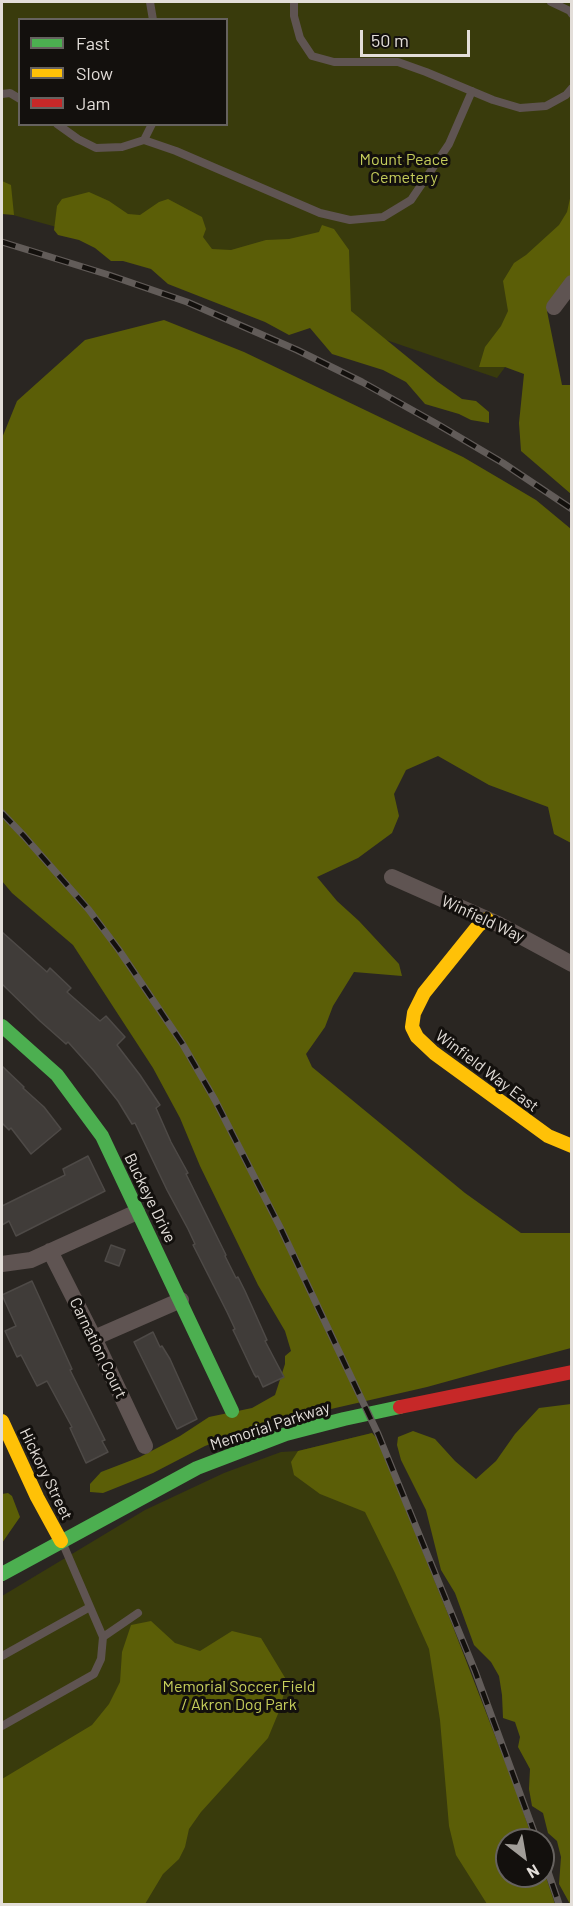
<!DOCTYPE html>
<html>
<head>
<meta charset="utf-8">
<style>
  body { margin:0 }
  #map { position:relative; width:573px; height:1906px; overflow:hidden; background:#2a2622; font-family:Barlow,sans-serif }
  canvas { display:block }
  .frame { position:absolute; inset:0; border:3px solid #e3ded9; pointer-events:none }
  .legend { position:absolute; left:18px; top:18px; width:210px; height:108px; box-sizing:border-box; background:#13100d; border:2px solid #66625f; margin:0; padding:8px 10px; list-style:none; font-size:18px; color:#e3ded9 }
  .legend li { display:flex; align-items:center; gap:12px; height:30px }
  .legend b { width:30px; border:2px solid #66625f }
  .north { position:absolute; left:495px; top:1828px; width:60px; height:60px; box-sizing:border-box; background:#13100d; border:2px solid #66625f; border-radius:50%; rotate:149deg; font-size:16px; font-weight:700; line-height:24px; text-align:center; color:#e3ded9 }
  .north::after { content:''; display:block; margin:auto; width:21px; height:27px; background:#a29e99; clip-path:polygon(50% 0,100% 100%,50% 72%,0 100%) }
  .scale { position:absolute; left:360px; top:30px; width:110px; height:27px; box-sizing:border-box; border:3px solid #e3ded9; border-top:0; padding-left:8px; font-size:18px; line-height:21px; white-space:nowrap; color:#e3ded9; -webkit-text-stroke:4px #13100d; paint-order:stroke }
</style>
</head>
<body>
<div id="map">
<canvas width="573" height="1906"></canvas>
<div class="frame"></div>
<ul class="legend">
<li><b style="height:8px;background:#4caf50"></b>Fast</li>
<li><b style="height:8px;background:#ffc107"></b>Slow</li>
<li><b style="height:8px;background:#c62828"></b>Jam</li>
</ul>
<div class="north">N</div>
<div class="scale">50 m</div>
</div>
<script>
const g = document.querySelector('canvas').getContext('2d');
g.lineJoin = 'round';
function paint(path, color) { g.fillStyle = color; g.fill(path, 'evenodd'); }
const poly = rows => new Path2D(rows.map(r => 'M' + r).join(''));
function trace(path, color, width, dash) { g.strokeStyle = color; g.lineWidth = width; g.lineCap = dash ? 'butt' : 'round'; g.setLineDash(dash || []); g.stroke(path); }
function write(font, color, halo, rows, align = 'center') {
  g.font = font + ' Barlow,sans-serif'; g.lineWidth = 6; g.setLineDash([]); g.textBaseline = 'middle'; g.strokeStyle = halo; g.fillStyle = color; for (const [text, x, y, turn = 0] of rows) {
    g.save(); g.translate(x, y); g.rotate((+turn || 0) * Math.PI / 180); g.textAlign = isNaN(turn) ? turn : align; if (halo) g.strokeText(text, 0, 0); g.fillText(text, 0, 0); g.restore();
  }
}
paint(poly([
  [2,2,571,2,571,278,497,378,60,228,2,212],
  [20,20,226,20,226,124,20,124],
  [372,1433,507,1852,507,1876,524,1904,2,1904,2,1596,145,1510,224,1473,281,1452,298,1451]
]), '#393b0c');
paint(poly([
  [2,181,11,185,14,215,2,214],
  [89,192,109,201,128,214,140,215,159,202,168,199,202,217,206,229,203,237,212,249,231,250,266,240,289,239,319,232,322,225,334,229,349,250,351,311,438,382,462,399,476,401,489,412,489,423,471,420,459,414,425,404,406,382,383,370,332,354,310,328,289,335,265,322,168,284,151,269,123,261,111,261,95,248,79,240,58,235,54,230,57,206,62,199],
  [571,194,571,278,547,311,562,385,571,385,571,494,521,451,519,423,524,374,505,367,479,367,485,347,501,326,508,311,503,281,514,263,526,255,559,225,567,212],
  [164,320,244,352,463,457,536,500,571,529,571,843,554,834,548,807,489,785,438,756,406,770,394,794,399,816,392,833,358,858,317,877,337,901,359,921,399,964,402,976,354,972,333,1006,325,1027,306,1054,312,1067,465,1193,521,1233,571,1233,571,1348,503,1366,427,1387,331,1409,303,1413,248,1430,205,1446,153,1473,103,1493,90,1492,90,1484,101,1472,140,1457,180,1436,209,1417,252,1408,275,1395,285,1364,285,1356,291,1351,285,1331,258,1285,200,1166,180,1118,153,1068,73,945,12,893,2,881,2,438,17,401,85,340],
  [571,1404,572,1904,570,1904,559,1884,561,1857,557,1841,548,1833,543,1813,532,1806,529,1789,530,1769,518,1747,520,1737,515,1722,503,1718,502,1695,499,1676,491,1662,474,1645,455,1593,441,1570,426,1510,401,1460,397,1445,398,1437,413,1431,435,1439,455,1461,476,1479,496,1461,515,1434,539,1408],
  [372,1433,377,1438,450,1619,514,1785,533,1840,507,1840,507,1876,543,1876,543,1868,555,1904,487,1904,456,1855,449,1826,440,1720,429,1649,395,1573,365,1512,320,1494,294,1475,291,1462,298,1451],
  [8,1493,12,1496,20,1517,2,1543,2,1494],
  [151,1621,175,1643,200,1651,232,1631,261,1638,287,1681,280,1709,268,1738,201,1812,189,1829,185,1847,179,1859,163,1874,145,1904,2,1904,2,1779,92,1725,109,1704,120,1682,122,1652,131,1625]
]), '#5b5e07');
const building = poly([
  [2,932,47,972,50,968,71,988,67,992,100,1021,106,1016,125,1037,117,1045,140,1075,160,1105,156,1108,171,1142,188,1173,186,1174,226,1255,225,1256,236,1278,238,1277,245,1291,267,1340,265,1341,284,1377,263,1387,258,1376,256,1377,254,1374,236,1336,233,1330,235,1329,227,1312,193,1245,195,1244,188,1229,167,1190,135,1123,132,1124,118,1101,94,1071,68,1042,66,1044,40,1021,2,984,2,932],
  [2,1066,24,1087,23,1088,44,1107,61,1129,31,1154,11,1128,9,1130,2,1123,2,1066],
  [88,1156,105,1191,16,1236,9,1221,2,1225,2,1206,65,1175,63,1169,88,1156],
  [111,1245,125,1250,119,1266,105,1261,111,1245],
  [32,1281,72,1369,70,1370,105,1440,102,1441,108,1452,86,1463,70,1428,72,1427,47,1381,37,1386,21,1355,17,1357,5,1331,16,1326,2,1295,32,1281],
  [153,1332,160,1347,162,1346,170,1359,197,1419,177,1429,134,1342,153,1332]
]);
paint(building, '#403c39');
trace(building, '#4e4a47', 1.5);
trace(poly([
  [150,2,153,20],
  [294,2,294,16,300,38,312,56,334,62,398,62,426,72,493,100,520,108,546,106,566,95,572,88],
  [551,2,570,11,572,14],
  [2,94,10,93,20,99],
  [57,124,78,139,96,148,122,147,144,140,152,124],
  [144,140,176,151,320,213,350,220,383,217,411,200,449,144,472,91],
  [103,1637,138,1613],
  [2,1656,90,1607],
  [2,1726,94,1674,101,1659,103,1637,63,1544]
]), '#5f5452', 8);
trace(poly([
  [554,307,572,283],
  [392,877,498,924,572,964],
  [50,1251,94,1338,145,1446],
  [2,1264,31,1260,137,1212],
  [94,1338,181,1300]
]), '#5f5452', 16);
trace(poly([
  [2,1026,57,1075,102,1136,232,1411],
  [2,1574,197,1468,286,1434,344,1419,400,1407]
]), '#4caf50', 14);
trace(poly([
  [487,919,478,926,424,993,414,1013,412,1027,417,1037,434,1053,548,1136,572,1146],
  [2,1421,37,1497,61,1541]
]), '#ffc107', 14);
trace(poly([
  [400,1407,572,1372]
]), '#c62828', 14);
const rail = poly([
  [2,242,109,275,187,302,297,350,362,382,437,424,503,463,572,509],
  [2,813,24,836,89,910,119,950,182,1043,215,1100,281,1229,378,1434,475,1671,537,1840],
  [543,1857,559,1904]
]);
trace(rail, '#625c59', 7);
trace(rail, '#13100d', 4.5, [14]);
write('16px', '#c6ce5b', '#13100d', [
  ["Mount Peace",404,160],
  ["Cemetery",404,178],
  ["Memorial Soccer Field",239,1687],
  ["/ Akron Dog Park",239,1705]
]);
write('16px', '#e3ded9', '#13100d', [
  ["Winfield Way",483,919,25],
  ["Winfield Way East",487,1071,37],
  ["Buckeye Drive",150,1198,64],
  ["Carnation Court",98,1348,64],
  ["Memorial Parkway",270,1426,-18],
  ["Hickory Street",46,1474,64]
]);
</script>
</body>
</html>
